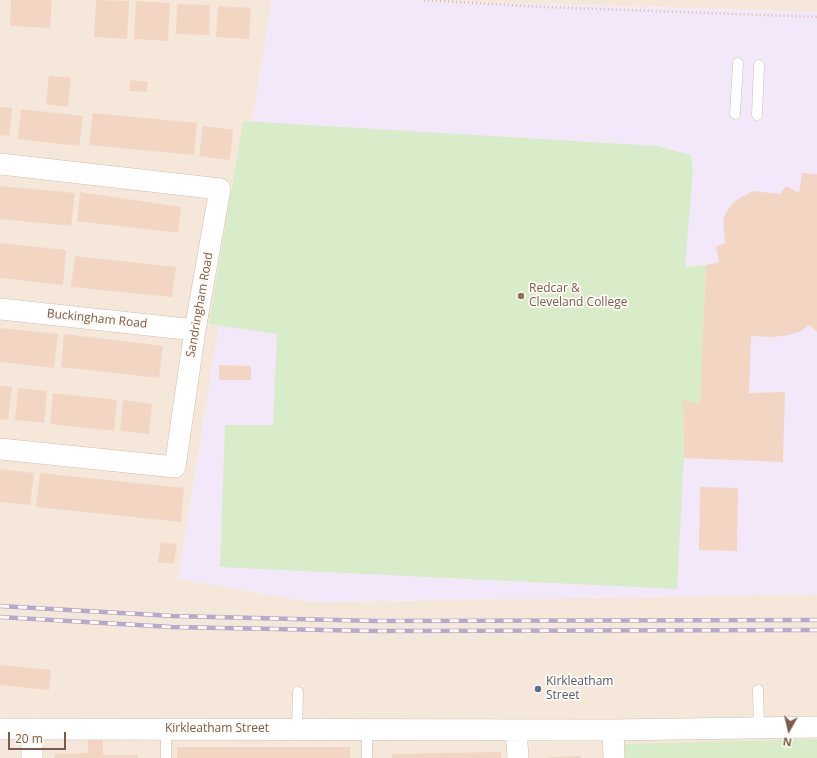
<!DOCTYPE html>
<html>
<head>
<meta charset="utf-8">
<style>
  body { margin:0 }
  #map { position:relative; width:817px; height:758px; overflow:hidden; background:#fdf6ec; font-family:"Open Sans",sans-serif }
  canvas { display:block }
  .north { position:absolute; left:769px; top:710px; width:40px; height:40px; -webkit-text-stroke:3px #fffaf3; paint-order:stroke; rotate:188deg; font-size:11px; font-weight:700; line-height:16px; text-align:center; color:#7a5c4d }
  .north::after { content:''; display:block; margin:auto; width:14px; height:18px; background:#7a5c4d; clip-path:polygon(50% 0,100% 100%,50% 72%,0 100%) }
  .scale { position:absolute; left:8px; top:732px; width:58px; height:18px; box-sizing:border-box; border:2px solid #7a5c4d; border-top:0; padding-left:5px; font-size:12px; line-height:14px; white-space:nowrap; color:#7a5c4d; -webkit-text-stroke:3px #fffaf3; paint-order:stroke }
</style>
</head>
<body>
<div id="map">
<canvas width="817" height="758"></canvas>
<div class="north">N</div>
<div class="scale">20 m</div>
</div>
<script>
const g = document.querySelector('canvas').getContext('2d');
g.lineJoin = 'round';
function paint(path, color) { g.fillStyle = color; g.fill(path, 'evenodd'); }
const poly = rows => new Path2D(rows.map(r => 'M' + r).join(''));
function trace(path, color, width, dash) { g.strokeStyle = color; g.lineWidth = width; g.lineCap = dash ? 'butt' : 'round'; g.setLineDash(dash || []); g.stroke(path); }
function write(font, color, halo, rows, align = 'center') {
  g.font = font + ' "Open Sans",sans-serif'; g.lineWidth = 3.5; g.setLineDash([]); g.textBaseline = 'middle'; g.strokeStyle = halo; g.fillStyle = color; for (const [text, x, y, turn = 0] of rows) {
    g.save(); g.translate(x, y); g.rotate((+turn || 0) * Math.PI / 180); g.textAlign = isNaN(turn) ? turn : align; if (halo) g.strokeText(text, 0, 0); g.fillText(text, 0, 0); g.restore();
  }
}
paint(poly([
  [0,0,272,0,178,579,315,602,817,594,817,758,0,758],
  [405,0,817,0,817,12]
]), '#f5e8da');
paint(poly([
  [272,0,405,0,817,12,817,594,315,602,178,579]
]), '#f3e8fa');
paint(poly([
  [243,121,657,146,691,155,693,170,685,267,706,265,700,403,683,400,684,458,677,589,220,567,225,425,273,425,277,334,209,324],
  [817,739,817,758,625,758,625,744]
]), '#d8ecc9');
paint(poly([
  [11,0,52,0,50,28,10,26],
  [96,0,129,1,127,39,94,37],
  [136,1,170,3,168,41,134,39],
  [177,4,210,5,209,35,176,34],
  [218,6,251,8,249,39,216,37],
  [49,76,71,78,68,107,46,104],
  [130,80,148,82,147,92,129,91],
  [0,107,12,108,9,136,0,135],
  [21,109,83,116,79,146,18,139],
  [93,113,197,123,194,155,89,145],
  [203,126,233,130,230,160,199,156],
  [802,173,817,174,817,332,810,325,799,332,788,335,774,337,751,336,749,393,785,392,783,462,684,458,683,400,700,403,706,265,719,262,716,247,725,243,723,219,728,209,736,200,753,191,780,194,786,186,799,193],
  [0,186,75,193,71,226,0,219],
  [80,192,181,207,178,233,77,221],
  [0,243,66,250,63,285,0,278],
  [75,256,176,267,172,297,71,287],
  [0,328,58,334,54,368,0,362],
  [64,334,163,346,159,378,61,367],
  [219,365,251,366,251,380,219,380],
  [0,386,12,387,8,420,0,419],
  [18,388,47,391,44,423,15,420],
  [53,393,117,400,114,431,50,424],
  [123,400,152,404,149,434,120,431],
  [0,469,34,473,30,505,0,502],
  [40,473,184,488,181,522,36,507],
  [700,487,738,488,737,551,699,550],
  [161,542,177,544,174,564,158,562],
  [0,665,51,670,49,690,0,685],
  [88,739,103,739,103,755,138,755,138,758,55,758,55,754,88,753],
  [177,747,350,747,350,758,177,758],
  [501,752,501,758,392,758,392,754],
  [580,756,581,758,550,758,550,757]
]), '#f3d5c3');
const lane = poly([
  [735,114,738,63],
  [757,115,759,65],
  [758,690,759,728],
  [297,729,298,692],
  [166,758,166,729],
  [367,758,367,730]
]);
const street = poly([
  [0,164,220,189,195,330,175,467,0,449],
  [0,309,195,330],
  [0,729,613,730,817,727],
  [32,729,32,758],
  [516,730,518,758],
  [613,730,614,758]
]);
trace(lane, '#d1beb0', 11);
trace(street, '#d1beb0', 22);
trace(poly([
  [424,0,544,7,817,17]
]), '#d9b8a5', 2.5, [1, 3]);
trace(lane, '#fff', 10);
trace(street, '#fff', 21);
const rail = poly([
  [0,606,173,616,376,621,817,620],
  [0,617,172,627,376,631,817,630]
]);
trace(rail, '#b9a8c9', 4.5);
trace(rail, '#fffaf3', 3, [9]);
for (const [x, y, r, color] of [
  [521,296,4,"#8d6e63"],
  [538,689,4,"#5c6f8a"]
]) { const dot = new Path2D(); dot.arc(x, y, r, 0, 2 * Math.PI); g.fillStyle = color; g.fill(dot); trace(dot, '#fffaf3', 1.5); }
write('12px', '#785e54', '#fffaf3', [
  ["Redcar &",529,289],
  ["Cleveland College",529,303]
], 'left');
write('12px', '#7a5c4d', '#fffaf3', [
  ["Sandringham Road",200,305,-80],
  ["Buckingham Road",97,319,6],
  ["Kirkleatham Street",217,729]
]);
write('12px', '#4e5e75', '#fffaf3', [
  ["Kirkleatham",546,682],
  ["Street",546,696]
], 'left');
</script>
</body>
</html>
